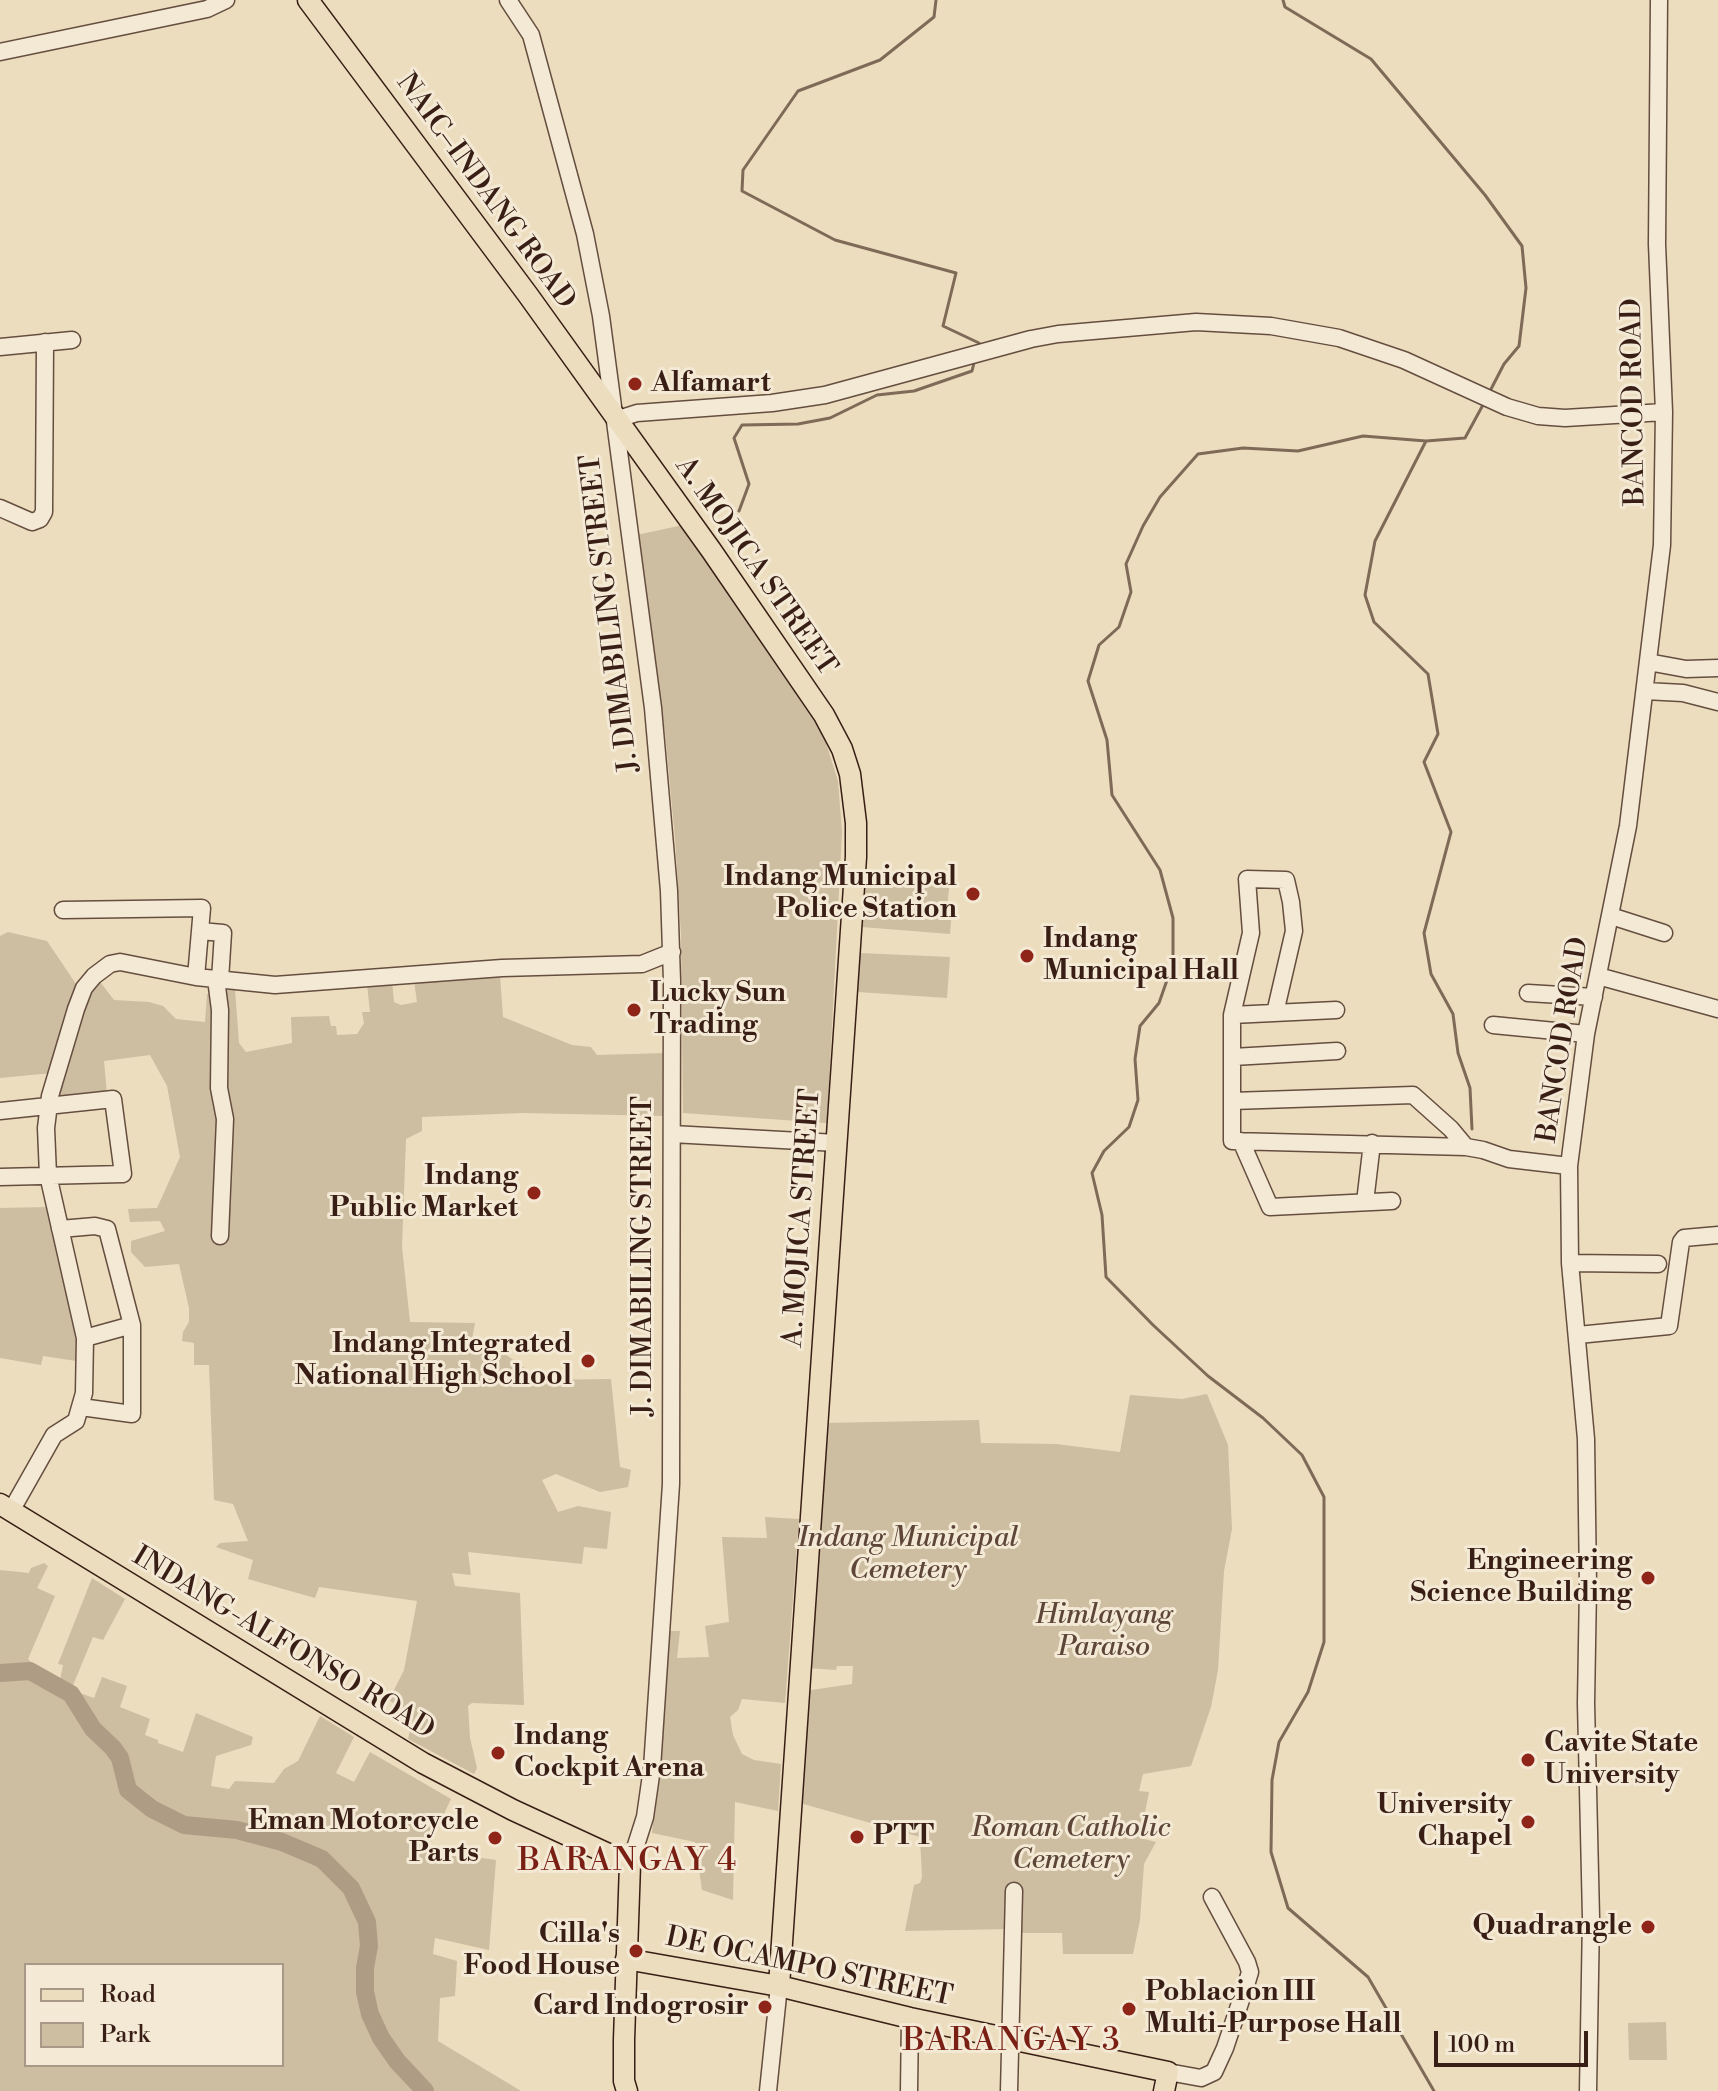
<!DOCTYPE html>
<html>
<head>
<meta charset="utf-8">
<style>
  body { margin:0 }
  #map { position:relative; width:1718px; height:2091px; overflow:hidden; background:#ecddbe; font-family:"Libre Bodoni",serif }
  canvas { display:block }
  .legend { position:absolute; left:24px; top:1963px; width:260px; height:104px; box-sizing:border-box; background:#f3e9d5; border:2px solid #a89888; margin:0; padding:10px 14px; list-style:none; font-size:24px; color:#381e15 }
  .legend li { display:flex; align-items:center; gap:16px; height:40px }
  .legend b { width:40px; border:2px solid #a89888 }
  .scale { position:absolute; left:1434px; top:2031px; width:154px; height:36px; box-sizing:border-box; border:4px solid #381e15; border-top:0; padding-left:10px; font-size:24px; line-height:28px; white-space:nowrap; color:#381e15; -webkit-text-stroke:6px #f3e9d5; paint-order:stroke }
</style>
</head>
<body>
<div id="map">
<canvas width="1718" height="2091"></canvas>
<ul class="legend">
<li><b style="height:10px;background:#ecddbe"></b>Road</li>
<li><b style="height:22px;background:#cdbda1"></b>Park</li>
</ul>
<div class="scale">100 m</div>
</div>
<script>
const g = document.querySelector('canvas').getContext('2d');
g.lineJoin = 'round';
function paint(path, color) { g.fillStyle = color; g.fill(path, 'evenodd'); }
const poly = rows => new Path2D(rows.map(r => 'M' + r).join(''));
function trace(path, color, width, dash) { g.strokeStyle = color; g.lineWidth = width; g.lineCap = dash ? 'butt' : 'round'; g.setLineDash(dash || []); g.stroke(path); }
function write(font, color, halo, rows, align = 'center') {
  g.font = font + ' "Libre Bodoni",serif'; g.lineWidth = 6; g.setLineDash([]); g.textBaseline = 'middle'; g.strokeStyle = halo; g.fillStyle = color; for (const [text, x, y, turn = 0] of rows) {
    g.save(); g.translate(x, y); g.rotate((+turn || 0) * Math.PI / 180); g.textAlign = isNaN(turn) ? turn : align; if (halo) g.strokeText(text, 0, 0); g.fillText(text, 0, 0); g.restore();
  }
}
paint(poly([
  [683,525,800,693,824,737,838,781,842,832,827,1123,683,1113,681,935,675,838,665,733,651,639,632,536],
  [866,874,950,880,947,907,952,908,950,934,862,927],
  [8,932,47,941,78,987,52,1073,0,1078,0,936],
  [860,953,950,957,947,998,858,992],
  [500,975,503,1017,572,1045,591,1047,597,1055,667,1053,665,1116,523,1113,422,1117,422,1131,406,1139,402,1247,410,1322,475,1323,472,1339,489,1343,542,1380,611,1379,620,1467,631,1470,628,1487,600,1492,556,1474,542,1480,558,1512,578,1506,611,1512,607,1549,584,1547,582,1564,468,1552,471,1575,452,1573,455,1586,520,1593,524,1705,472,1703,468,1706,470,1738,477,1768,474,1774,408,1739,413,1717,389,1700,404,1670,417,1601,319,1587,315,1598,248,1579,253,1560,216,1547,220,1543,248,1541,233,1504,214,1500,209,1365,194,1365,194,1343,182,1341,183,1332,189,1322,189,1308,179,1264,145,1267,131,1252,131,1241,165,1231,160,1221,130,1222,128,1209,157,1208,180,1157,167,1086,150,1055,104,1061,107,1094,57,1098,87,992,98,979,114,1000,149,1002,163,1006,176,1019,205,1022,207,994,212,995,225,1096,223,995,228,990,235,990,239,1043,246,1052,292,1043,291,1017,329,1016,331,1026,336,1026,337,1035,357,1034,364,1023,362,1012,370,1012,367,984,392,981,394,1002,401,1005,417,1002,414,980],
  [50,1207,83,1362,43,1356,41,1365,0,1358,0,1208],
  [1207,1394,1228,1445,1232,1529,1224,1571,1218,1670,1211,1707,1191,1766,1143,1774,1139,1791,1149,1792,1140,1838,1156,1842,1144,1864,1140,1920,1133,1954,1063,1954,1062,1933,1019,1933,1009,1929,905,1931,914,1885,920,1883,922,1877,920,1837,800,1803,805,1691,852,1684,853,1666,837,1666,836,1670,807,1668,818,1564,816,1556,823,1423,979,1420,981,1443,1056,1444,1120,1452,1130,1395,1182,1399],
  [765,1517,799,1519,785,1703,742,1699,738,1710,730,1717,733,1735,742,1754,754,1760,781,1764,778,1811,735,1802,733,1900,702,1890,695,1842,652,1833,659,1768,667,1631,680,1631,677,1658,709,1657,705,1626,729,1622,722,1537,767,1538],
  [44,1563,48,1566,37,1588,55,1596,28,1659,52,1683,60,1680,63,1665,58,1664,92,1578,125,1599,103,1640,93,1637,71,1690,94,1698,102,1677,127,1686,120,1707,150,1719,145,1735,158,1740,158,1743,183,1752,196,1713,253,1737,251,1745,216,1756,211,1786,229,1789,235,1781,274,1783,284,1769,298,1761,320,1716,354,1737,336,1773,354,1782,370,1752,451,1799,429,1845,469,1862,482,1858,496,1860,489,1950,435,1938,433,1954,457,1961,455,1996,440,1998,438,2041,521,2091,0,2091,0,1570,29,1573,31,1568],
  [282,1965,282,2065,26,2065,26,1965],
  [1666,2022,1667,2060,1629,2060,1628,2023]
]), '#cdbda1');
trace(poly([
  [936,0,934,17,880,60,798,91,743,170,742,191,835,240,956,273,943,326,979,343],
  [1283,0,1285,7,1371,59,1485,195,1522,246,1526,288,1519,346,1504,364,1489,393],
  [1426,441,1375,541,1365,595,1374,622,1428,674,1438,734,1424,762,1451,832,1424,933,1431,974,1453,1014,1458,1053,1470,1088,1472,1129],
  [739,511,749,484,734,438,742,425,798,424,830,418,877,395,914,391,972,371,974,363],
  [1434,2091,1368,1977,1288,1908,1271,1852,1272,1780,1279,1742,1308,1692,1324,1642,1324,1497,1302,1455,1263,1418,1208,1376,1153,1325,1106,1277,1102,1215,1092,1173,1104,1151,1129,1127,1138,1100,1135,1059,1140,1026,1159,1003,1173,963,1173,918,1160,870,1112,795,1107,740,1088,681,1099,645,1119,627,1131,592,1126,564,1143,526,1160,497,1198,454,1243,448,1298,451,1363,436,1426,441,1465,438,1484,403]
]), '#7f6a58', 3);
trace(poly([
  [0,1673,30,1671,71,1694,93,1729,113,1748,120,1758,128,1790,152,1809,184,1825,237,1830,282,1842,322,1859,351,1888,367,1922,369,1946,365,1968,365,1992,370,2014,381,2038,397,2061,425,2091]
]), '#af9c85', 18);
const minor = poly([
  [508,0,531,35,585,234,601,316,653,708,669,891,672,981,671,1484,652,1768,645,1817,630,1864],
  [0,52,207,9,226,0],
  [0,347,72,340],
  [615,420,637,413,772,403,825,395,1031,339,1058,334,1196,322,1271,326,1339,338,1404,360,1507,407,1538,416,1565,418,1664,412],
  [0,508,32,522,40,519,44,512,45,342],
  [1648,662,1686,669,1718,668],
  [1645,691,1683,693,1718,702],
  [63,910,202,908,196,977],
  [1611,916,1664,933],
  [200,931,223,933,220,980],
  [1598,976,1718,1009],
  [216,979,220,1010,219,1088,225,1119,220,1236],
  [1528,993,1594,997],
  [1275,1013,1294,931,1291,902,1286,880,1247,879,1251,933,1232,1015,1232,1141,1466,1147,1483,1150,1509,1159,1569,1166],
  [1232,1015,1336,1010],
  [1493,1025,1586,1034],
  [1233,1057,1337,1051],
  [1232,1101,1413,1095,1451,1129,1466,1147],
  [0,1111,113,1099,123,1174,0,1177],
  [672,1134,837,1143],
  [1241,1141,1270,1207,1392,1201],
  [1365,1202,1372,1143],
  [60,1229,95,1226,107,1229,132,1325,132,1414,81,1407],
  [1570,1263,1658,1264],
  [1578,1335,1669,1326,1681,1242,1684,1238,1718,1235],
  [85,1338,132,1325],
  [11,1511,54,1435,76,1421,84,1393,85,1338,48,1175,46,1128,50,1096,76,1009,84,988,94,976,110,964,120,962,196,977,275,985,502,968,642,964,672,952],
  [1168,2072,1201,2078,1214,2072,1225,2048,1247,1982,1250,1972,1247,1962,1212,1897],
  [768,2091,779,1986],
  [909,2091,910,2018],
  [1009,2091,1014,1891],
  [1588,2091,1591,1918,1586,1703,1588,1586,1586,1439,1570,1263,1569,1166,1586,1034,1628,826,1662,545,1664,412,1657,244,1659,0]
]);
const major = poly([
  [308,0,528,295,711,550,824,715,842,749,850,774,856,823,856,857,779,1986],
  [0,1504,423,1763,513,1810,630,1864,624,2040,624,2081,627,2091],
  [626,1959,779,1986,910,2018,1168,2072,1164,2091]
]);
trace(minor, '#654e3f', 19);
trace(major, '#381e15', 23);
trace(minor, '#f3e9d5', 16);
trace(major, '#ecddbe', 20);
for (const [x, y, r, color] of [
  [635,384,8,"#8f2418"],
  [973,894,8,"#8f2418"],
  [1027,956,8,"#8f2418"],
  [634,1010,8,"#8f2418"],
  [534,1193,8,"#8f2418"],
  [588,1361,8,"#8f2418"],
  [1648,1578,8,"#8f2418"],
  [498,1753,8,"#8f2418"],
  [1528,1760,8,"#8f2418"],
  [1528,1822,8,"#8f2418"],
  [857,1837,8,"#8f2418"],
  [495,1838,8,"#8f2418"],
  [1648,1927,8,"#8f2418"],
  [636,1951,8,"#8f2418"],
  [765,2007,8,"#8f2418"],
  [1129,2009,8,"#8f2418"]
]) { const dot = new Path2D(); dot.arc(x, y, r, 0, 2 * Math.PI); g.fillStyle = color; g.fill(dot); trace(dot, '#f3e9d5', 3); }
write('28px', '#381e15', '#f3e9d5', [
  ["NAIC–INDANG ROAD",485,192,54],
  ["BANCOD ROAD",1635,402,-91],
  ["A. MOJICA STREET",755,567,55],
  ["J. DIMABILING STREET",611,613,-97],
  ["BANCOD ROAD",1564,1040,-81],
  ["A. MOJICA STREET",803,1218,-86],
  ["J. DIMABILING STREET",644,1256,-90],
  ["INDANG-ALFONSO ROAD",283,1644,31],
  ["DE OCAMPO STREET",809,1968,12]
]);
write('bold 28px', '#381e15', '#f3e9d5', [
  ["Alfamart",651,384,"left"],
  ["Indang Municipal",957,878],
  ["Police Station",957,910],
  ["Indang",1043,940,"left"],
  ["Municipal Hall",1043,972,"left"],
  ["Lucky Sun",650,994,"left"],
  ["Trading",650,1026,"left"],
  ["Indang",518,1177],
  ["Public Market",518,1209],
  ["Indang Integrated",572,1345],
  ["National High School",572,1377],
  ["Engineering",1632,1562],
  ["Science Building",1632,1594],
  ["Indang",514,1737,"left"],
  ["Cockpit Arena",514,1769,"left"],
  ["Cavite State",1544,1744,"left"],
  ["University",1544,1776,"left"],
  ["University",1512,1806],
  ["Chapel",1512,1838],
  ["Eman Motorcycle",479,1822],
  ["Parts",479,1854],
  ["PTT",873,1837,"left"],
  ["Quadrangle",1632,1927],
  ["Cilla's",620,1935],
  ["Food House",620,1967],
  ["Poblacion III",1145,1993,"left"],
  ["Multi-Purpose Hall",1145,2025,"left"],
  ["Card Indogrosir",749,2007]
], 'right');
write('italic 28px', '#5d4638', '#f3e9d5', [
  ["Indang Municipal",908,1539],
  ["Cemetery",908,1571],
  ["Himlayang",1104,1616],
  ["Paraiso",1104,1648],
  ["Roman Catholic",1071,1829],
  ["Cemetery",1071,1861]
]);
g.letterSpacing = '2px';
write('32px', '#7a1f14', '#f3e9d5', [
  ["BARANGAY 4",628,1862],
  ["BARANGAY 3",1012,2042]
]);
g.letterSpacing = '0px';
</script>
</body>
</html>
